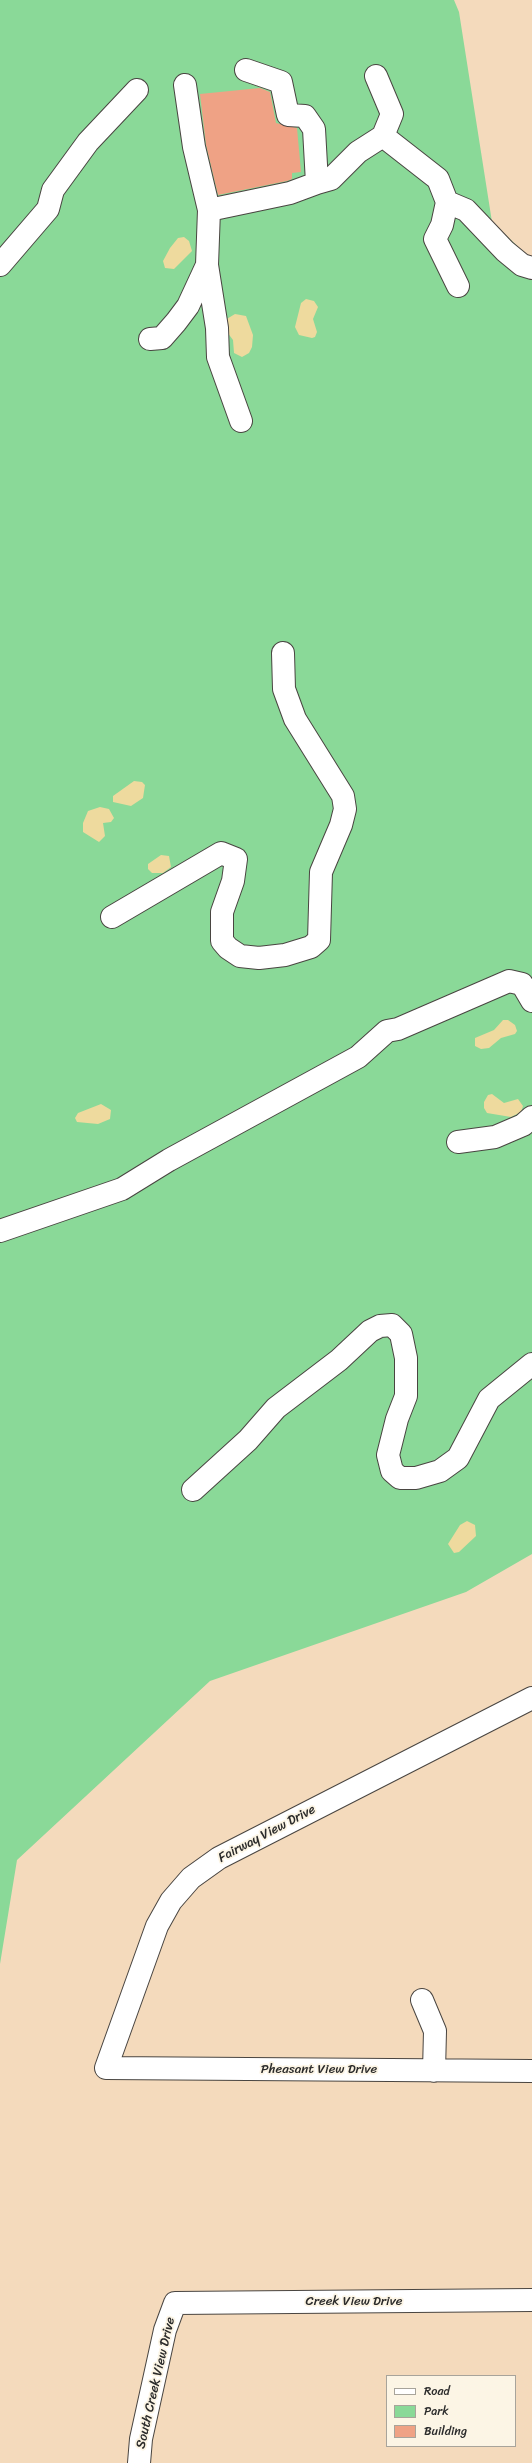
<!DOCTYPE html>
<html>
<head>
<meta charset="utf-8">
<style>
  body { margin:0 }
  #map { position:relative; width:532px; height:2463px; overflow:hidden; background:#f4dabc; font-family:Sriracha,sans-serif }
  canvas { display:block }
  .legend { position:absolute; left:386px; top:2375px; width:130px; height:72px; box-sizing:border-box; background:#fcf5e5; border:1px solid #a8a49b; margin:0; padding:5px 7px; list-style:none; font-size:12px; color:#2b2b2b }
  .legend li { display:flex; align-items:center; gap:8px; height:20px }
  .legend b { width:20px; border:1px solid #a8a49b }
</style>
</head>
<body>
<div id="map">
<canvas width="532" height="2463"></canvas>
<ul class="legend">
<li><b style="height:5px;background:#fff"></b>Road</li>
<li><b style="height:11px;background:#8ad998"></b>Park</li>
<li><b style="height:11px;background:#efa285"></b>Building</li>
</ul>
</div>
<script>
const g = document.querySelector('canvas').getContext('2d');
g.lineJoin = 'round';
function paint(path, color) { g.fillStyle = color; g.fill(path, 'evenodd'); }
const poly = rows => new Path2D(rows.map(r => 'M' + r).join(''));
function trace(path, color, width, dash) { g.strokeStyle = color; g.lineWidth = width; g.lineCap = dash ? 'butt' : 'round'; g.setLineDash(dash || []); g.stroke(path); }
function write(font, color, halo, rows, align = 'center') {
  g.font = font + ' Sriracha,sans-serif'; g.lineWidth = 3.5; g.setLineDash([]); g.textBaseline = 'middle'; g.strokeStyle = halo; g.fillStyle = color; for (const [text, x, y, turn = 0] of rows) {
    g.save(); g.translate(x, y); g.rotate((+turn || 0) * Math.PI / 180); g.textAlign = isNaN(turn) ? turn : align; if (halo) g.strokeText(text, 0, 0); g.fillText(text, 0, 0); g.restore();
  }
}
paint(poly([
  [0,0,454,0,459,12,492,222,532,260,532,1554,466,1592,210,1681,17,1860,0,1964]
]), '#8ad998');
paint(poly([
  [184,237,189,241,192,251,174,269,165,268,163,261,170,248,178,238],
  [306,299,314,301,318,307,313,319,317,332,315,337,312,338,299,335,295,327,301,303],
  [235,314,246,316,253,335,252,347,249,353,242,357,234,353,233,340,227,332,225,320],
  [134,781,142,782,145,785,143,798,131,806,113,802,113,796],
  [100,807,109,809,114,818,111,822,103,823,105,836,99,842,83,832,83,823,88,811],
  [161,855,169,856,171,867,163,873,152,873,148,869,148,864],
  [503,1020,508,1020,515,1025,517,1031,515,1034,501,1038,489,1048,481,1049,475,1046,475,1038,494,1030],
  [492,1094,504,1103,518,1099,523,1106,521,1112,511,1117,487,1113,484,1108,484,1102,488,1095],
  [101,1104,111,1110,110,1119,98,1124,77,1122,75,1118,78,1113],
  [467,1521,475,1525,476,1536,459,1552,454,1553,448,1544,460,1525]
]), '#eeda9e');
paint(poly([
  [260,88,270,92,276,123,297,128,301,172,292,173,292,179,287,181,218,195,206,145,200,94]
]), '#efa285');
const minor = poly([
  [383,136,438,179,447,202,442,225,435,239,458,286],
  [317,183,331,179,358,152,383,136,392,114,376,76],
  [447,202,466,210,505,251,522,265,532,268],
  [209,210,290,193,317,183,314,129,305,116,288,115,281,82,246,70],
  [0,265,48,209,53,190,88,142,137,90],
  [207,265,217,328,218,357,241,421],
  [150,339,162,338,176,322,188,306,207,265,209,210,194,147,185,85],
  [112,917,221,853,236,859,233,881,222,912,222,941,228,948,240,956,259,958,285,955,311,947,319,940,321,872,341,825,345,809,343,796,295,719,284,689,283,653],
  [458,1142,495,1137,523,1125,532,1117],
  [0,1231,122,1189,169,1160,358,1057,387,1031,398,1029,509,981,522,984,532,1001],
  [193,1490,248,1440,276,1408,339,1360,370,1331,380,1326,392,1325,401,1334,406,1358,406,1396,397,1419,388,1455,392,1471,400,1478,416,1478,440,1471,458,1458,489,1399,532,1364],
  [532,1698,219,1858,191,1878,171,1901,157,1926,106,2068,532,2071],
  [422,2000,435,2031,434,2071],
  [139,2463,141,2439,165,2330,175,2303,532,2300]
]);
trace(minor, '#494541', 24);
trace(minor, '#fff', 22);
write('13px', '#2b2b2b', '#fcf5e5', [
  ["Fairway View Drive",267,1834,-28],
  ["Pheasant View Drive",319,2070],
  ["Creek View Drive",354,2302],
  ["South Creek View Drive",156,2383,-77]
]);
</script>
</body>
</html>
